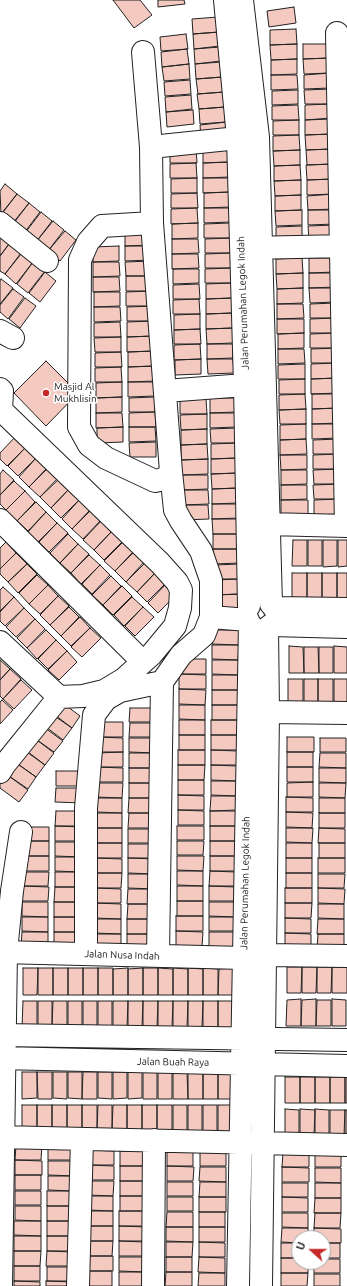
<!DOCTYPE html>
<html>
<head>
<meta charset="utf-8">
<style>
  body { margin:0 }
  #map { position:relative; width:347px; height:1286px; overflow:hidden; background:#fff; font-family:Ubuntu,sans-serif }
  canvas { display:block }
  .north { position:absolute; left:291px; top:1230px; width:40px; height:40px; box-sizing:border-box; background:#fff; border:1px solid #a7a7a7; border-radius:50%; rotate:291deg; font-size:11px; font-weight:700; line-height:16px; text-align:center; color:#222 }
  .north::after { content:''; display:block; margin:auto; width:14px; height:18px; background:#c62828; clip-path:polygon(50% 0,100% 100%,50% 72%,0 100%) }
</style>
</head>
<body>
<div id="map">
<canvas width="347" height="1286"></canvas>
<div class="north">U</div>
</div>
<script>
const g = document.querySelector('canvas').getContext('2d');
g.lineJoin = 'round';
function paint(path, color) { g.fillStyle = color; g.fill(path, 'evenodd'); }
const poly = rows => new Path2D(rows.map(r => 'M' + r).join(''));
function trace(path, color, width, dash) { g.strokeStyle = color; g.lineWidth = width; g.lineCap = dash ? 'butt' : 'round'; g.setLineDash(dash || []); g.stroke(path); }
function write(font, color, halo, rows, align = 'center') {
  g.font = font + ' Ubuntu,sans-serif'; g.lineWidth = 3; g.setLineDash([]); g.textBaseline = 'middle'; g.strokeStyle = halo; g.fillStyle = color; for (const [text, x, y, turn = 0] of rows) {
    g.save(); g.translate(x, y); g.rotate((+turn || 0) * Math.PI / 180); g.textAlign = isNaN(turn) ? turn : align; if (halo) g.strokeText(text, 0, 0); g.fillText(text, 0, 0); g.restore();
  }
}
const building = poly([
  [113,0,140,0,152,15,134,28,113,0],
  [158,0,184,0,185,4,158,7,158,0],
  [294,7,296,23,269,27,267,11,294,7],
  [218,17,219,32,193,34,192,19,218,17],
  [296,29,297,44,270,45,270,30,296,29],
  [219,32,220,46,194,49,193,34,219,32],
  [186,34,188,49,161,51,160,37,186,34],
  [297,44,297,59,271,60,270,45,297,44],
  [303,44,329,44,330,58,303,59,303,44],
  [220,47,221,61,195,64,194,49,220,47],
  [187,49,189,64,162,67,161,52,187,49],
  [330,58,330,73,304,74,303,59,330,58],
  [297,59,297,74,271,75,271,60,297,59],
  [221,62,222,77,196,79,195,64,221,62],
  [189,64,190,79,164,81,162,67,189,64],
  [330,73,330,88,304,89,304,75,330,73],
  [271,75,297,75,298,89,271,90,271,75],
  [223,77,224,92,198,94,196,79,223,77],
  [190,80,191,94,165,96,164,82,190,80],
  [331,89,331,104,305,104,304,90,331,89],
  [298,90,298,104,272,105,272,91,298,90],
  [224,92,225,107,199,109,197,94,224,92],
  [191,95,192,109,166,112,165,97,191,95],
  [331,104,332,118,305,120,305,105,331,104],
  [298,105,299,120,272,120,272,106,298,105],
  [225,107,226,122,200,124,199,109,225,107],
  [193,110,194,124,167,127,166,112,193,110],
  [331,119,332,134,305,135,305,120,331,119],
  [299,120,299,135,273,135,273,121,299,120],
  [226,122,228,137,201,139,200,125,226,122],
  [332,134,332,149,306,150,305,135,332,134],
  [299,135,300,150,273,151,273,136,299,135],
  [229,147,229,162,203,163,203,148,229,147],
  [196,148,197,163,170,163,170,149,196,148],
  [332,149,333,164,307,165,306,150,332,149],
  [300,150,300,165,274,166,273,151,300,150],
  [229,162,230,177,203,178,203,163,229,162],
  [196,163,197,178,170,178,170,164,196,163],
  [333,164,333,179,307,180,306,165,333,164],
  [300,165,301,180,274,181,274,166,300,165],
  [197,178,197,193,171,193,171,179,197,178],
  [203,178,229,178,230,192,203,193,203,178],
  [333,179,334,194,307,195,307,180,333,179],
  [301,180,301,195,275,196,274,181,301,180],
  [5,184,17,194,1,214,0,191,5,184],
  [230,192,230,207,204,208,204,193,230,192],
  [197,193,198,208,171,208,171,194,197,193],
  [17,194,29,203,12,224,1,215,17,194],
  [334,194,334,209,308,210,307,196,334,194],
  [301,195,301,210,275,211,275,196,301,195],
  [29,203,40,212,24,233,13,224,29,203],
  [197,208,198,223,171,224,171,209,197,208],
  [204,208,230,208,231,222,204,223,204,208],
  [302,210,302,225,276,226,275,211,302,210],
  [308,210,334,210,335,224,308,225,308,210],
  [41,212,52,221,36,242,25,233,41,212],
  [53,221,64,230,48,251,36,242,53,221],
  [198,223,198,238,172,239,172,224,198,223],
  [230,223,231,238,204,238,204,224,230,223],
  [335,225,335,239,309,240,308,226,335,225],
  [302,226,302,240,276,241,276,227,302,226],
  [65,231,76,240,60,261,48,251,65,231],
  [125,231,151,231,151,245,125,246,125,231],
  [0,237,9,244,0,256,0,237],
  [231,238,231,253,205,253,205,239,231,238],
  [172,239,198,239,199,253,172,254,172,239],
  [9,244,21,253,5,274,0,271,0,256,9,244],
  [119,246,119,261,93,262,93,247,119,246],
  [125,246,151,246,152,260,125,261,125,246],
  [231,253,232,268,205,268,205,254,231,253],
  [21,254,33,262,16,284,5,274,21,254],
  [172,254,198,254,199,268,172,269,172,254],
  [302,258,303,273,276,274,276,259,302,258],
  [309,258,335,258,335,272,309,273,309,258],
  [152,261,152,276,126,276,125,262,152,261],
  [33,262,45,271,28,293,17,284,33,262],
  [93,262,119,262,120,276,93,277,93,262],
  [231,268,232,283,205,283,205,269,231,268],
  [173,269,199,269,199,283,173,284,173,269],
  [45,272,56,281,40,302,29,293,45,272],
  [303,273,303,288,277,289,276,274,303,273],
  [309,273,335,273,336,287,309,288,309,273],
  [126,276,152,276,152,291,126,291,126,276],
  [93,277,119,277,120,291,93,292,93,277],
  [1,279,13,288,0,304,0,281,1,279],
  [232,283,232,298,206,299,206,284,232,283],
  [199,284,200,299,173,299,173,285,199,284],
  [303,288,303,303,277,304,277,289,303,288],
  [309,288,336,288,336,302,310,303,309,288],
  [13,289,24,297,8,319,0,312,0,305,13,289],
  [152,291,153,306,126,306,126,292,152,291],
  [94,292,120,292,120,306,94,307,94,292],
  [25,298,36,306,20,328,9,319,25,298],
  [232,298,232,313,206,314,206,299,232,298],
  [199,299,200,314,173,314,173,300,199,299],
  [336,303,336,318,310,318,310,304,336,303],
  [277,304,303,304,304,318,277,319,277,304],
  [153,306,153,321,127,321,127,307,153,306],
  [94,307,120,307,121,321,94,322,94,307],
  [233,313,233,328,206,329,206,314,233,313],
  [200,314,200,329,174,330,174,315,200,314],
  [336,318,337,333,310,333,310,319,336,318],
  [277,319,304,319,304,333,277,334,277,319],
  [153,321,154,336,127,337,127,322,153,321],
  [120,322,121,337,94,337,94,323,120,322],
  [233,328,233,343,207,344,206,329,233,328],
  [200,329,201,344,174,344,174,330,200,329],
  [304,333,304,348,278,349,278,334,304,333],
  [336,333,337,348,310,348,310,334,336,333],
  [153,336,154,351,127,352,127,337,153,336],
  [121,337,121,352,95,352,94,338,121,337],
  [200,344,201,359,174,360,174,345,200,344],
  [207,344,233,344,233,358,207,359,207,344],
  [337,348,337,363,311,363,311,349,337,348],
  [278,349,304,349,305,363,278,364,278,349],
  [154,351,154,366,128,367,128,352,154,351],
  [121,352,122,367,95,367,95,353,121,352],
  [201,359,201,374,175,375,175,360,201,359],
  [207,359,233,359,234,373,208,374,207,359],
  [46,361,78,393,46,426,14,393,46,361],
  [337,363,338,378,311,379,311,364,337,363],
  [305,364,305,379,278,379,278,365,305,364],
  [154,366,155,381,128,382,128,367,154,366],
  [121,367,122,382,95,382,95,368,121,367],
  [337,378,338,393,311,394,311,379,337,378],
  [305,379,305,394,279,394,279,380,305,379],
  [122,382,122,397,96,398,96,383,122,382],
  [128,382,154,382,155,396,128,397,128,382],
  [305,394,306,409,279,410,279,395,305,394],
  [312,394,338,394,338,408,312,409,312,394],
  [122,397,122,412,96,413,96,398,122,397],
  [155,397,155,412,129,412,129,398,155,397],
  [210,398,236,398,236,412,210,413,210,398],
  [206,399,207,414,180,414,180,400,206,399],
  [338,408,339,423,312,424,312,409,338,408],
  [306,409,306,424,280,424,279,410,306,409],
  [155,412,156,427,129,427,129,413,155,412],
  [96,413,122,413,123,427,96,428,96,413],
  [210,413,236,413,237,427,210,428,210,413],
  [207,414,207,429,181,430,180,415,207,414],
  [306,424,306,439,280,440,280,425,306,424],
  [312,424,339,424,339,438,312,439,312,424],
  [123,427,123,442,97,443,97,428,123,427],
  [129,427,155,427,156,441,129,442,129,427],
  [237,428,237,443,211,443,210,429,237,428],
  [207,429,207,444,181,445,181,430,207,429],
  [16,436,26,447,7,466,0,459,0,453,16,436],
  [306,439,307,454,280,455,280,440,306,439],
  [339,439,339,454,313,454,313,440,339,439],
  [156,442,156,457,130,457,129,443,156,442],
  [237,443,237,458,211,459,211,444,237,443],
  [207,444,208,459,181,460,181,445,207,444],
  [26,447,37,457,18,476,8,466,26,447],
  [339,454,340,469,313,469,313,455,339,454],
  [280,455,307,455,307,469,281,470,280,455],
  [37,457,47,468,29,487,19,477,37,457],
  [237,458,238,473,211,474,211,459,237,458],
  [208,459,208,474,182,475,181,460,208,459],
  [48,468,58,478,40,497,29,487,48,468],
  [340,469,340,484,314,484,313,470,340,469],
  [3,470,14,480,0,495,0,474,3,470],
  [281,470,307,470,307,484,281,485,281,470],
  [238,473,238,488,212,489,211,474,238,473],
  [182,475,208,475,208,489,182,490,182,475],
  [59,479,69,489,51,508,40,497,59,479],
  [14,481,25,491,6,510,0,504,0,495,14,481],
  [340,484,340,499,314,499,313,485,340,484],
  [281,485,307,485,307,499,281,500,281,485],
  [238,488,238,503,212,504,212,489,238,488],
  [69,489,80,499,61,518,51,508,69,489],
  [182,490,208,490,209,504,182,505,182,490],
  [25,491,35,502,17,521,6,510,25,491],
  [80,499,90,510,72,529,62,519,80,499],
  [340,499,340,514,314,515,314,500,340,499],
  [281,500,308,500,308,514,281,515,281,500],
  [36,502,46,512,28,531,17,521,36,502],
  [212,504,238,504,239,518,212,519,212,504],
  [182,505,208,505,209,519,183,520,182,505],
  [91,510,101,520,83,539,72,529,91,510],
  [46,512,57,523,38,542,28,532,46,512],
  [212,519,239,519,239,534,213,534,212,519],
  [101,521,112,531,94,550,83,540,101,521],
  [57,523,68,533,49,552,39,542,57,523],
  [112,531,123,541,104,560,94,550,112,531],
  [68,534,78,544,60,563,50,553,68,534],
  [213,534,239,534,239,549,213,549,213,534],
  [293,540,307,540,307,566,292,566,293,540],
  [308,540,322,540,322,566,308,566,308,540],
  [323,540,337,540,337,566,323,567,323,540],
  [338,540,347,540,347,566,338,567,338,540],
  [6,542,16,553,0,569,0,548,6,542],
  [123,542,133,552,115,571,104,561,123,542],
  [78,544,89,554,71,573,60,563,78,544],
  [213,549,239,549,240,563,213,564,213,549],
  [134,552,144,562,126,582,115,571,134,552],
  [16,553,27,564,8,582,0,574,0,569,16,553],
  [89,555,100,565,81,584,71,573,89,555],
  [145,563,155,573,137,592,126,582,145,563],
  [27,564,37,574,18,593,8,582,27,564],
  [240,564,240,579,214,579,213,565,240,564],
  [100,565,110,575,92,594,82,584,100,565],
  [155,573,166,583,147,602,137,592,155,573],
  [292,573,307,573,307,599,292,599,292,573],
  [307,573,322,573,322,599,307,599,307,573],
  [322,573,337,573,337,599,322,599,322,573],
  [337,573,347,573,347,599,337,599,337,573],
  [37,575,48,585,29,604,19,593,37,575],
  [111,576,121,586,103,605,92,595,111,576],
  [240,579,240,594,214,595,214,580,240,579],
  [166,584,177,594,158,613,148,603,166,584],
  [48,585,58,596,40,614,29,604,48,585],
  [122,586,132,596,113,615,103,605,122,586],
  [3,587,14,597,0,611,0,590,3,587],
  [240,594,240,609,214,610,214,595,240,594],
  [58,596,69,606,50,625,40,615,58,596],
  [14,597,24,608,5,626,0,621,0,612,14,597],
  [132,597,143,607,124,626,114,615,132,597],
  [69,607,79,617,61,636,50,625,69,607],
  [143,607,154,617,135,636,125,626,143,607],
  [24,608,35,619,16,637,6,627,24,608],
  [80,617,90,628,71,646,61,636,80,617],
  [35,619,45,629,27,648,17,638,35,619],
  [90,628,101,638,82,657,71,647,90,628],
  [46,630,56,640,37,659,27,648,46,630],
  [212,630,239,630,239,645,212,644,212,630],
  [56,640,67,651,48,669,38,659,56,640],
  [212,645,239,645,238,660,212,659,212,645],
  [289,646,303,647,304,673,289,673,289,646],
  [334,646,347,647,347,673,334,673,334,646],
  [304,647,318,647,319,673,304,673,304,647],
  [319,647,333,647,333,673,319,673,319,647],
  [67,651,77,662,59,680,48,670,67,651],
  [179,659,206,659,206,674,179,674,179,659],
  [0,660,10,669,0,680,0,660],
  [212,660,239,660,238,675,212,674,212,660],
  [10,669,21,679,3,699,0,696,0,680,10,669],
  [179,674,206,675,206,689,179,689,179,674],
  [212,675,238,675,238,690,212,690,212,675],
  [288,679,303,679,303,706,288,706,288,679],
  [304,679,318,679,318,706,304,706,304,679],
  [318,679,333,679,333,706,318,706,318,679],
  [334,679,347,679,347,706,334,706,334,679],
  [21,680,32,690,14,709,3,699,21,680],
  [179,689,206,690,205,705,179,704,179,689],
  [212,690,238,690,238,705,212,705,212,690],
  [2,700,13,710,0,724,0,702,2,700],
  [59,700,80,716,72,728,51,712,59,700],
  [179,705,205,705,205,720,179,719,179,705],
  [212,705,238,705,238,720,212,720,212,705],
  [130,708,156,708,156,722,129,722,130,708],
  [50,713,72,728,63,740,42,724,50,713],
  [179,720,205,720,205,735,179,735,179,720],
  [211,720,238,720,238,735,211,735,211,720],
  [97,722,123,722,123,737,97,737,97,722],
  [130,723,156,723,156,737,129,737,130,723],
  [41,725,63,741,54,752,33,737,41,725],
  [179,735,205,735,205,750,179,750,179,735],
  [211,735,238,735,237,750,211,750,211,735],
  [33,737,54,753,45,765,24,749,33,737],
  [97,737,123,738,123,752,97,752,97,737],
  [287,737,314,737,314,752,287,752,287,737],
  [129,738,156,738,156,753,129,752,129,738],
  [320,738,346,738,346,752,320,752,320,738],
  [24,750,45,765,36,777,15,762,24,750],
  [178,750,205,750,205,765,178,765,178,750],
  [211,750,238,751,237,765,211,765,211,750],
  [123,752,123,767,96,767,97,753,123,752],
  [287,752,313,752,313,767,287,767,287,752],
  [129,753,155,753,155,768,129,768,129,753],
  [320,753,346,753,346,768,319,767,320,753],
  [15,762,36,777,28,789,6,774,15,762],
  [178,765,205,765,204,780,178,780,178,765],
  [211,765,237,766,237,781,211,780,211,765],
  [96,767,123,768,123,782,96,782,96,767],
  [287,767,313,767,313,782,287,782,287,767],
  [129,768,156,768,155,783,129,783,129,768],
  [319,768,346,768,346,783,319,782,319,768],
  [56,771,83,771,83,786,56,786,56,771],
  [6,774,28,790,19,802,0,788,0,783,6,774],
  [178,780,204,780,204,795,178,795,178,780],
  [211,781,237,781,237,796,211,795,211,781],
  [313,782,313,797,287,797,287,783,313,782],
  [96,783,123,783,122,798,96,797,96,783],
  [129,783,155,783,155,798,129,798,129,783],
  [319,783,346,783,345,798,319,797,319,783],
  [56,788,82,788,82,803,55,802,56,788],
  [178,795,204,796,204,810,178,810,178,795],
  [211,796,237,796,237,810,210,811,211,796],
  [286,797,313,798,313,812,286,812,286,797],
  [96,798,122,798,122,813,96,812,96,798],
  [129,798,155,798,155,813,128,813,129,798],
  [319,798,345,798,345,813,319,813,319,798],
  [178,810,204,811,204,825,178,825,178,810],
  [56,811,82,811,82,826,55,826,56,811],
  [210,811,237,811,237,826,210,826,210,811],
  [286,812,313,813,312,828,286,827,286,812],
  [96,813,122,813,122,828,96,828,96,813],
  [129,813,155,813,155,828,128,828,129,813],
  [319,813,345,813,345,828,319,828,319,813],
  [55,826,82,827,82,841,55,841,55,826],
  [177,826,204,826,204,840,177,840,177,826],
  [210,826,237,826,236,841,210,841,210,826],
  [24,827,49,827,49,841,24,841,24,827],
  [96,828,122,828,122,843,95,843,96,828],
  [286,828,313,828,312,843,286,842,286,828],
  [319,828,345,829,345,843,318,843,319,828],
  [128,829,155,829,155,843,128,843,128,829],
  [23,841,49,841,49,856,23,856,23,841],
  [177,841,204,841,203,855,177,855,177,841],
  [210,841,236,841,236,856,210,856,210,841],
  [55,842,82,842,82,857,55,856,55,842],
  [96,843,122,843,122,858,95,858,96,843],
  [286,843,312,843,312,858,286,858,286,843],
  [319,843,345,843,345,858,319,858,319,843],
  [128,844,154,844,154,858,128,858,128,844],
  [22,856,49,856,49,871,22,871,22,856],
  [177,856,204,856,203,871,177,870,177,856],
  [210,856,236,856,236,871,210,871,210,856],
  [55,857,81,857,81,872,55,871,55,857],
  [95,858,122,859,122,873,95,873,95,858],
  [128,858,154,859,154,874,128,873,128,858],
  [286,858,312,858,312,873,286,873,286,858],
  [318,858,345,858,345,873,318,873,318,858],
  [177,871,203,871,203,886,177,885,177,871],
  [210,871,236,872,236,886,209,886,210,871],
  [22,872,49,872,48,886,22,886,22,872],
  [55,872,81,872,81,887,55,887,55,872],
  [95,873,122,873,121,888,95,888,95,873],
  [286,873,312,873,312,888,286,888,286,873],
  [128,874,154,874,154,889,128,888,128,874],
  [318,874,345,874,344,888,318,888,318,874],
  [22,886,49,887,48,901,22,901,22,886],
  [177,886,203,886,203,901,177,901,177,886],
  [209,886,236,887,236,901,209,901,209,886],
  [55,887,81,887,81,902,54,902,55,887],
  [95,888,121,889,121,903,95,903,95,888],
  [285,888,312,888,312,903,285,903,285,888],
  [318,888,345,889,344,904,318,903,318,888],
  [128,889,154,889,154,904,127,904,128,889],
  [177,901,203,901,203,916,177,916,177,901],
  [22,902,48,902,48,917,22,916,22,902],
  [54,902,81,902,81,917,54,917,54,902],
  [209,902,235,902,236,917,209,916,209,902],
  [95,903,121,904,121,919,95,918,95,903],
  [285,903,312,903,311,918,285,918,285,903],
  [128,904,154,904,154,919,127,919,128,904],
  [318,904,344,904,344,919,318,918,318,904],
  [176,916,203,916,203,931,176,931,176,916],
  [22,917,48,917,48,932,22,931,22,917],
  [54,917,81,917,81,932,54,932,54,917],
  [209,917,236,917,235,931,209,931,209,917],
  [285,918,311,919,311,933,285,933,285,918],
  [95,919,121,919,121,934,94,933,95,919],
  [127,919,154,919,153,934,127,934,127,919],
  [318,919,344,919,344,934,317,934,318,919],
  [176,931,203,932,202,946,176,946,176,931],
  [22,932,48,932,48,947,21,947,22,932],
  [54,932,80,932,80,947,54,947,54,932],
  [209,932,235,932,235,947,209,947,209,932],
  [285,933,311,934,311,949,285,948,285,933],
  [94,934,121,934,121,949,94,949,94,934],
  [127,934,153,934,153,949,127,949,127,934],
  [318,934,344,934,344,949,317,949,318,934],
  [287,967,302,967,301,993,287,993,287,967],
  [302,967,317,967,316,993,302,993,302,967],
  [317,967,332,967,331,993,317,993,317,967],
  [332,967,347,967,347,993,332,993,332,967],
  [23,968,38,968,37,995,23,995,23,968],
  [38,968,53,968,53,995,38,995,38,968],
  [53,968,68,968,68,995,53,995,53,968],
  [68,968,83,968,83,995,68,995,68,968],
  [83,968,98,968,98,995,83,995,83,968],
  [98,968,113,968,113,995,98,995,98,968],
  [128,968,128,995,113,995,113,969,128,968],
  [143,968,158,968,158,995,143,995,143,968],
  [143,968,143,995,128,995,128,969,143,968],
  [158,968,173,969,173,995,158,995,158,968],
  [173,968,188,969,188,995,173,995,173,968],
  [188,968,203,969,203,995,188,995,188,968],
  [203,968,218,969,218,995,203,995,203,968],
  [233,968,233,995,218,995,219,969,233,968],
  [301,999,301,1026,286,1026,287,1000,301,999],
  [316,999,316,1026,301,1026,302,1000,316,999],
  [332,999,346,1000,346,1026,332,1026,332,999],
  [317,1000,331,1000,331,1026,316,1026,317,1000],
  [23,1001,37,1001,37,1028,22,1028,23,1001],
  [38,1001,52,1001,52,1028,38,1028,38,1001],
  [53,1001,67,1001,67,1028,52,1027,53,1001],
  [68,1001,82,1001,82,1028,68,1028,68,1001],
  [83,1001,97,1001,97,1028,83,1028,83,1001],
  [98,1001,112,1001,112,1028,98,1028,98,1001],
  [113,1001,128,1001,127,1028,113,1028,113,1001],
  [128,1001,143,1001,142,1028,128,1028,128,1001],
  [143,1001,158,1001,157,1028,143,1028,143,1001],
  [158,1001,173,1001,172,1028,158,1028,158,1001],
  [173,1001,188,1001,187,1028,173,1028,173,1001],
  [188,1001,203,1001,202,1028,188,1028,188,1001],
  [203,1001,218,1001,218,1028,203,1028,203,1001],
  [218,1001,233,1001,233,1028,218,1028,218,1001],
  [22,1072,37,1072,37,1098,22,1099,22,1072],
  [37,1072,52,1072,52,1099,38,1099,37,1072],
  [53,1072,67,1072,67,1099,53,1098,53,1072],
  [68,1072,82,1072,82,1099,68,1098,68,1072],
  [83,1072,97,1072,97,1099,82,1099,83,1072],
  [98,1072,112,1072,112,1099,98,1098,98,1072],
  [113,1072,127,1072,127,1098,113,1099,113,1072],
  [128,1072,142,1072,142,1098,128,1099,128,1072],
  [143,1072,157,1072,157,1099,143,1099,143,1072],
  [158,1072,172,1072,172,1099,158,1099,158,1072],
  [173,1072,187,1072,188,1099,173,1099,173,1072],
  [188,1072,203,1072,203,1099,188,1099,188,1072],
  [203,1072,218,1072,218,1099,203,1099,203,1072],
  [218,1072,233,1072,233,1099,218,1099,218,1072],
  [285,1077,300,1077,300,1103,285,1103,285,1077],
  [300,1077,315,1077,315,1103,300,1103,300,1077],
  [315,1077,330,1077,330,1103,315,1103,315,1077],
  [330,1077,345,1077,345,1103,330,1103,330,1077],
  [345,1077,347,1077,347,1103,345,1103,345,1077],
  [22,1105,37,1105,37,1131,22,1131,22,1105],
  [37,1105,52,1105,52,1131,37,1131,37,1105],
  [52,1105,67,1105,67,1131,52,1131,52,1105],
  [67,1105,82,1105,82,1131,67,1131,67,1105],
  [82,1105,97,1105,97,1132,82,1131,82,1105],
  [98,1105,112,1105,112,1131,97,1131,98,1105],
  [113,1105,127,1105,127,1131,112,1131,113,1105],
  [127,1105,142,1105,142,1131,127,1131,127,1105],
  [142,1105,157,1105,157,1131,142,1131,142,1105],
  [157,1105,172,1105,172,1131,157,1132,157,1105],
  [173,1105,187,1105,187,1131,173,1132,173,1105],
  [188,1105,202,1105,202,1131,188,1132,188,1105],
  [203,1105,217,1105,217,1132,203,1132,203,1105],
  [218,1105,232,1105,232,1132,218,1131,218,1105],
  [285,1109,299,1110,299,1136,285,1136,285,1109],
  [300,1109,315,1110,314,1136,300,1136,300,1109],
  [315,1109,329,1110,329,1136,315,1136,315,1109],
  [330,1110,345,1110,344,1136,330,1136,330,1110],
  [345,1110,347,1110,347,1136,345,1136,345,1110],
  [16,1145,42,1145,41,1160,15,1160,16,1145],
  [48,1146,74,1146,74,1160,48,1160,48,1146],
  [87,1150,114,1151,114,1165,87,1165,87,1150],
  [120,1151,147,1151,146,1166,120,1166,120,1151],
  [167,1151,193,1152,193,1166,167,1166,167,1151],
  [200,1152,226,1152,226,1166,200,1166,200,1152],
  [283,1152,309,1152,309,1167,282,1167,283,1152],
  [315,1153,341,1153,341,1167,315,1167,315,1153],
  [15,1160,42,1161,42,1175,15,1175,15,1160],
  [48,1161,74,1161,74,1176,48,1175,48,1161],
  [87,1165,114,1166,114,1180,87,1180,87,1165],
  [120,1166,146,1166,146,1181,120,1181,120,1166],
  [167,1166,194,1167,193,1181,167,1181,167,1166],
  [200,1167,226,1167,226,1182,199,1181,200,1167],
  [282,1167,309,1168,309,1182,282,1182,282,1167],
  [315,1168,341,1168,341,1183,315,1182,315,1168],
  [15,1175,41,1175,41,1190,15,1190,15,1175],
  [48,1176,74,1176,74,1191,48,1190,48,1176],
  [87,1181,114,1181,113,1196,87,1195,87,1181],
  [120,1181,146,1181,146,1196,120,1196,120,1181],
  [167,1182,193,1182,193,1196,167,1196,167,1182],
  [200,1182,226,1182,226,1197,199,1197,200,1182],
  [282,1183,308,1183,308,1197,282,1197,282,1183],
  [315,1183,341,1183,341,1198,315,1198,315,1183],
  [15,1191,41,1191,41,1205,15,1205,15,1191],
  [47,1191,74,1191,74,1206,47,1206,47,1191],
  [87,1196,113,1196,113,1211,87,1210,87,1196],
  [120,1196,146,1196,146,1211,120,1211,120,1196],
  [167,1197,193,1197,193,1211,167,1211,167,1197],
  [199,1197,226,1197,226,1212,199,1212,199,1197],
  [282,1197,308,1198,308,1212,282,1212,282,1197],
  [315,1198,341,1198,341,1213,314,1213,315,1198],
  [15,1206,41,1206,41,1221,15,1220,15,1206],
  [47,1206,74,1206,73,1221,47,1221,47,1206],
  [87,1211,113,1211,113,1226,87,1226,87,1211],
  [119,1211,146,1211,146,1226,119,1226,119,1211],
  [167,1212,193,1212,193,1227,166,1227,167,1212],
  [199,1212,225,1212,225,1227,199,1227,199,1212],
  [282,1213,308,1213,308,1228,282,1227,282,1213],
  [315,1213,341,1213,340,1228,314,1228,315,1213],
  [14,1221,41,1221,41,1236,14,1235,14,1221],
  [47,1221,74,1221,73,1236,47,1236,47,1221],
  [87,1226,113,1226,113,1241,86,1241,87,1226],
  [119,1226,146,1227,145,1241,119,1241,119,1226],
  [166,1227,193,1227,193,1242,166,1241,166,1227],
  [199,1227,225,1227,225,1242,199,1242,199,1227],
  [282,1228,308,1228,308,1238,299,1238,299,1243,281,1242,282,1228],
  [314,1228,341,1229,341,1243,323,1243,323,1238,314,1238,314,1228],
  [14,1236,41,1236,41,1251,14,1251,14,1236],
  [47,1236,73,1236,73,1251,47,1251,47,1236],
  [86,1241,113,1241,112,1256,86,1256,86,1241],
  [119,1241,145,1242,145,1256,119,1256,119,1241],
  [166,1242,193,1242,192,1257,166,1257,166,1242],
  [199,1242,225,1243,225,1257,199,1257,199,1242],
  [281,1243,299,1243,299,1258,281,1258,281,1243],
  [323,1243,340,1243,340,1258,323,1258,323,1243],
  [14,1251,41,1251,40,1266,14,1266,14,1251],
  [47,1251,73,1252,73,1266,46,1266,47,1251],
  [86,1256,113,1256,113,1271,86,1271,86,1256],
  [119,1257,145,1257,145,1272,119,1271,119,1257],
  [166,1257,192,1257,192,1272,166,1272,166,1257],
  [199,1257,225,1258,225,1273,198,1272,199,1257],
  [281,1258,299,1258,299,1262,308,1262,308,1273,281,1273,281,1258],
  [323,1259,340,1259,340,1273,314,1273,314,1262,323,1262,323,1259],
  [14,1266,40,1266,40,1281,14,1281,14,1266],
  [47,1267,73,1267,73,1281,47,1281,47,1267],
  [86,1271,112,1271,112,1286,86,1286,86,1271],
  [119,1272,145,1272,145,1286,119,1286,119,1272],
  [166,1272,192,1272,192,1286,165,1286,166,1272],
  [199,1273,225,1273,225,1286,198,1286,199,1273],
  [281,1273,308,1273,307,1286,281,1286,281,1273],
  [314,1274,340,1274,340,1286,314,1286,314,1274],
  [14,1281,40,1282,40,1286,14,1286,14,1281],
  [46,1281,73,1282,73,1286,46,1286,46,1281]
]);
paint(building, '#f3c9c0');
trace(building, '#222', 1);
const minor = poly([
  [225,0,238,138,245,385,249,606],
  [242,0,258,137,271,604],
  [337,33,346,526],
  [143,52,151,147,152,223,171,472,164,479,155,481,106,458,89,445,79,427,80,260,88,242,102,226,152,223],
  [151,147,238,138],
  [0,223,47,261],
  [246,248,347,246],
  [0,331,13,338],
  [0,389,2,391,1,410,0,413],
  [165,391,245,385],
  [1,410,160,563,177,582,181,590,180,608,175,626,151,655,143,662],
  [171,472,175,510,181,521,201,551,211,580,211,617],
  [0,520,143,662,124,679,104,691,83,696,59,697,5,764,0,772],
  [268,524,347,526],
  [274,608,347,609],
  [271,625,347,627],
  [0,642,59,697],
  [268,712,347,713],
  [0,952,244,958],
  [86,954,86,808,94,715,106,699,120,691,162,682],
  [265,955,347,956],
  [158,956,162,682,181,655,204,635,211,617,248,620],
  [0,1035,347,1040],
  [0,1058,347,1066],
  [0,1137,347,1145],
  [1,1286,6,952,12,891,21,832],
  [78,1286,82,1139],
  [153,1286,154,1140],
  [238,1286,250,624],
  [261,1286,268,712,267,628]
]);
trace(minor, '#222', 24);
trace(minor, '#fff', 22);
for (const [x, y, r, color] of [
  [46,393,4,"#c62828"]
]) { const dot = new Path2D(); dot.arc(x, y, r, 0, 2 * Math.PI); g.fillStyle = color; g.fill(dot); trace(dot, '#fff', 1.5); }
write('10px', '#222', '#fff', [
  ["Jalan Perumahan Legok Indah",243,303,-92],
  ["Jalan Perumahan Legok Indah",245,883,-89],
  ["Jalan Nusa Indah",122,955,2],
  ["Jalan Buah Raya",173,1062,1]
]);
write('10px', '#222', '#fff', [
  ["Masjid Al",54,387],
  ["Mukhlisin",54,399]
], 'left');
</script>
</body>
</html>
